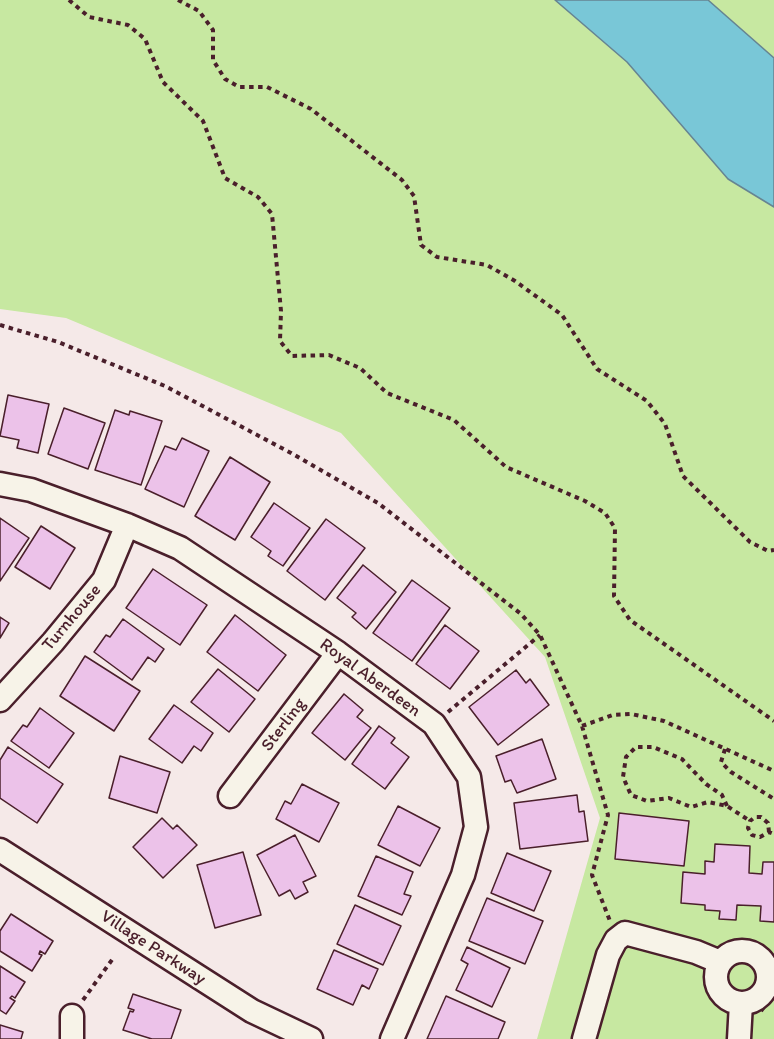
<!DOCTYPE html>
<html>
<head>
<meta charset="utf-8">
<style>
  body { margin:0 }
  canvas { display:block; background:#f5e9e8 }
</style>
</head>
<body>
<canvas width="774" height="1039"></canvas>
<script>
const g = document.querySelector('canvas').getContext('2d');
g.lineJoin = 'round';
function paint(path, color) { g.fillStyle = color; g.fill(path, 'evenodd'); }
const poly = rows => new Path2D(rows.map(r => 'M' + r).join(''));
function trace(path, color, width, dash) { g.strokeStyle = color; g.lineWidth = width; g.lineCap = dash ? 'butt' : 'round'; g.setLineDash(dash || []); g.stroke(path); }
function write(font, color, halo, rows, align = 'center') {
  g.font = font + ' Itim,sans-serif'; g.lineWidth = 4.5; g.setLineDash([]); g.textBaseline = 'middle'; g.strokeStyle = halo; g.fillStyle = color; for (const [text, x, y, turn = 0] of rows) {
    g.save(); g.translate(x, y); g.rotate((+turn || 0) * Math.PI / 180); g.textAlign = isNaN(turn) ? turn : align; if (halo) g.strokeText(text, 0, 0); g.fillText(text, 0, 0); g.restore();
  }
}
paint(poly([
  [0,0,774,0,774,1039,537,1039,600,818,545,657,341,433,66,318,0,309]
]), '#c7e8a1');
const water = poly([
  [555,0,708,0,774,58,774,207,728,179,627,62,555,0]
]);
paint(water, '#79c7d7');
trace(water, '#668492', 1.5);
const building = poly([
  [8,395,49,404,38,453,17,448,19,440,0,436,8,395],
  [64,408,105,423,88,469,48,454,64,408],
  [115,410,129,415,130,411,162,421,141,485,95,470,115,410],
  [182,438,209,451,184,507,145,489,165,446,176,450,182,438],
  [230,457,270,482,235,540,195,516,230,457],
  [274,503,310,528,283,566,268,556,271,551,251,537,274,503],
  [0,518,29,538,0,581,0,518],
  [326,519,365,548,325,600,287,571,326,519],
  [41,526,75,548,50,589,15,567,41,526],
  [363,565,396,592,366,629,352,617,356,613,337,598,363,565],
  [153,569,207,605,180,645,126,608,153,569],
  [412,580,450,608,412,661,373,633,412,580],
  [235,615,286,655,258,691,207,652,235,615],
  [0,617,9,623,0,638,0,617],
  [123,619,164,649,155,662,148,657,132,680,94,652,106,635,110,637,123,619],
  [445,625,479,651,450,689,416,664,445,625],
  [85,656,140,691,114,731,60,696,85,656],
  [218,669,255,699,229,732,191,702,218,669],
  [516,670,526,683,530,679,549,705,498,745,469,707,516,670],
  [344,694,363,710,357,717,371,728,345,760,312,733,344,694],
  [174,705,213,733,201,751,194,746,182,763,149,739,174,705],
  [40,708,74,733,49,768,11,741,23,725,27,727,40,708],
  [379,726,395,738,391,743,409,757,385,789,352,764,379,726],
  [542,739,556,779,517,793,511,780,505,782,496,756,542,739],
  [8,747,63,784,37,823,0,798,0,760,8,747],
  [120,756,170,772,157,813,109,798,120,756],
  [302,784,339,803,319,842,276,819,285,801,291,804,302,784],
  [577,795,579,812,584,811,588,841,520,849,514,803,577,795],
  [398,806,440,828,420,866,378,845,398,806],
  [619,813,689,821,684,866,615,859,619,813],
  [162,818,173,829,177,825,197,845,163,878,133,847,162,818],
  [295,835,316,876,303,882,308,892,295,899,290,890,279,896,257,855,295,835],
  [715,844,750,846,749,873,762,874,763,862,774,862,774,922,760,921,761,906,737,905,736,920,719,919,720,911,705,910,705,905,681,903,683,872,705,874,705,861,714,862,715,844],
  [243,852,261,915,215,928,197,865,243,852],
  [507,853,551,871,534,911,491,893,507,853],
  [376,856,413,872,404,894,411,896,402,915,358,896,376,856],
  [487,898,543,921,525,964,469,941,487,898],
  [355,905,401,926,383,965,337,944,355,905],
  [11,914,53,941,45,954,40,951,39,954,42,955,32,971,0,951,0,931,11,914],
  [467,947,510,968,492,1007,456,990,468,964,461,960,467,947],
  [334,950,378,969,369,989,362,985,353,1005,317,989,334,950],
  [0,966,25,982,15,998,12,996,10,998,15,1001,6,1014,0,1010,0,966],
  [133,994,181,1010,171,1039,152,1039,123,1030,130,1011,133,1012,134,1010,128,1008,133,994],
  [446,996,505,1022,498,1039,427,1039,446,996],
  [0,1025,23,1032,21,1039,0,1039,0,1025]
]);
paint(building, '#ecc2e9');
trace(building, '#4a1f2b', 1.5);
const minor = poly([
  [0,484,31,490,127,525,180,548,338,653,434,724,469,777,476,827,463,875,392,1039],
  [0,700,53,642,104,580,127,525],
  [230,796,338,653],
  [0,850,252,1011,311,1039],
  '716 977a26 26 0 1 1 52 0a26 26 0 1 1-52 0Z',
  [72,1039,72,1016],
  [584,1039,608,955,616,940,625,933,696,952,720,962],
  [739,1039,741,1003]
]);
trace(minor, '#4a1f2b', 27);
trace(poly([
  [69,0,89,17,128,25,145,39,163,82,203,121,225,178,258,197,272,214,281,311,280,341,292,356,329,355,360,368,387,393,454,420,506,467,585,501,605,513,615,528,614,596,630,620,774,721],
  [178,0,199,11,213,30,213,60,225,79,239,87,267,87,311,109,402,180,414,196,421,245,437,257,487,265,515,281,562,315,597,369,647,401,665,424,683,476,750,542,768,551,774,550],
  [0,325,58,342,165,386,291,453,378,503,521,614,540,635,582,726,608,815,592,875,610,921],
  [448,712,540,635],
  [582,726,613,715,631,714,664,721,774,771],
  [725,749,721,762,731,772,774,799],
  [727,806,722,795,706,784,682,759,653,747,636,747,626,757,623,777,631,795,647,801,669,798,691,807,708,802,727,806,750,821],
  [769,832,768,823,761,817,755,817,750,821,748,828,752,835,760,837,769,832,774,834],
  [83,1000,114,957],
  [761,1011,774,992]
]), '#4a1f2b', 4, [4.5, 4.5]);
trace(minor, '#f7f3e8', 22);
write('18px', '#4a1f2b', '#f7f3e8', [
  ["Turnhouse",72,618,-50],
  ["Royal Aberdeen",370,678,36],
  ["Sterling",284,725,-53],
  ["Village Parkway",153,948,33]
]);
</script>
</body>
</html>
